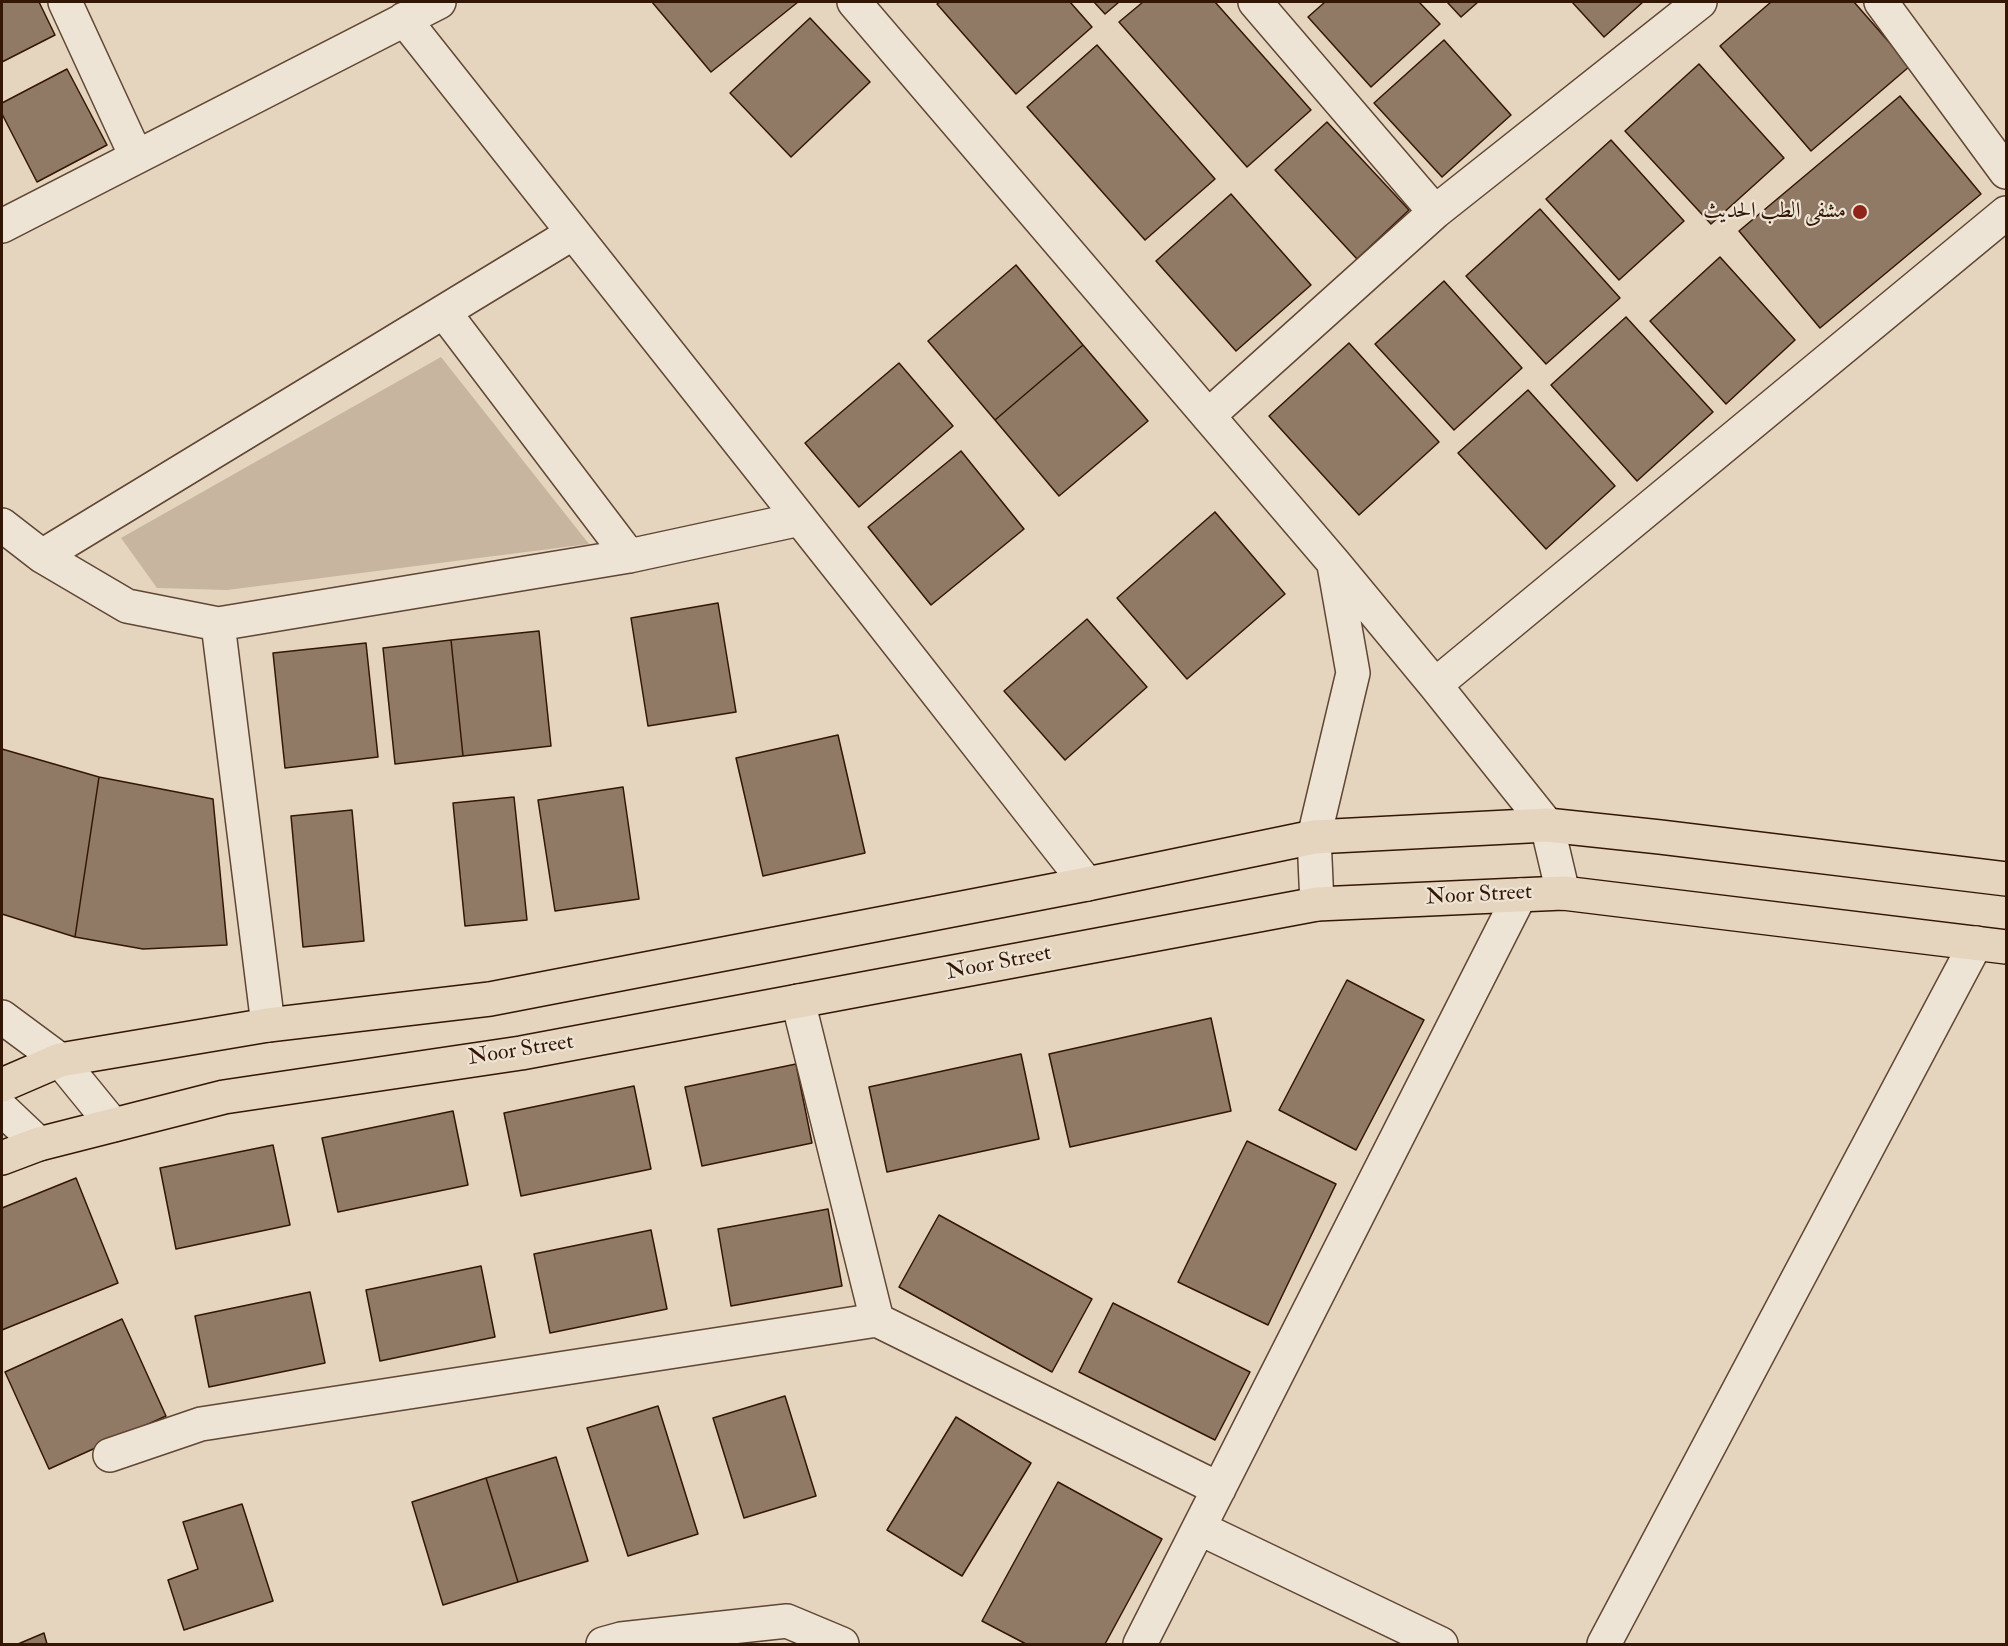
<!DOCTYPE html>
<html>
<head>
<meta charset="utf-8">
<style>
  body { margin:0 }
  #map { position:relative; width:2008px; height:1646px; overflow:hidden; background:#e5d5be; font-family:"IM FELL Double Pica",serif }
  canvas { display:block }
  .frame { position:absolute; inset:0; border:3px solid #341605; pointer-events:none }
</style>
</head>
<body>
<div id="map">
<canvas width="2008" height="1646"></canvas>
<div class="frame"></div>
</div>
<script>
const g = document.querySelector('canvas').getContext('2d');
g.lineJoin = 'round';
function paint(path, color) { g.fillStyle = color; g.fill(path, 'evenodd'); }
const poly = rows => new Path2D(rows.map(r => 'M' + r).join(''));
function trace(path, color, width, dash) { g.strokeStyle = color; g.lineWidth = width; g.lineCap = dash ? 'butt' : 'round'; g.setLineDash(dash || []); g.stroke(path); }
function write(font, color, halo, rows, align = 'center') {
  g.font = font + ' "IM FELL Double Pica",Amiri,serif'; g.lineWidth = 4.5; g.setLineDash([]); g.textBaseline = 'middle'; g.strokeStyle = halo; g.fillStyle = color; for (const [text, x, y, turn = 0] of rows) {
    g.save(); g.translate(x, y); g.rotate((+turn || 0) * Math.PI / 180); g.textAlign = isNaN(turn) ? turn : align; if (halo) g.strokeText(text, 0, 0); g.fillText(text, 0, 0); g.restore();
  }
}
paint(poly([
  [441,357,589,544,227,590,157,588,121,538]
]), '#c7b59f');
const building = poly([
  [2,2,39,2,55,35,2,62,2,2],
  [652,2,798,2,711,72,652,2],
  [940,2,1070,2,1092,27,1016,94,937,4,940,2],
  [1094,2,1119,2,1105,14,1094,2],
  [1143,2,1215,2,1311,110,1247,167,1119,22,1143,2],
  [1325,2,1419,2,1440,24,1371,87,1308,17,1325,2],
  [1447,2,1478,2,1461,17,1447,2],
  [1572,2,1643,2,1604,37,1572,2],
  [1771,2,1854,2,1910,66,1811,151,1720,46,1771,2],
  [810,18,870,82,791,157,730,93,810,18],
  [1444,40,1511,115,1442,177,1374,103,1444,40],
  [1097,45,1215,179,1145,240,1027,107,1097,45],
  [1699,64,1784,158,1711,224,1625,131,1699,64],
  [67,69,107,145,37,182,2,114,2,103,67,69],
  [1900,96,1981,194,1820,328,1739,231,1900,96],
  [1327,122,1409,210,1357,259,1275,170,1327,122],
  [1611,140,1684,221,1619,280,1546,199,1611,140],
  [1231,194,1311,285,1236,351,1156,261,1231,194],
  [1540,209,1620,298,1546,364,1466,276,1540,209],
  [1720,257,1795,340,1726,404,1650,321,1720,257],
  [1016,265,1083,345,995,420,928,341,1016,265],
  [1444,281,1522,368,1454,430,1375,344,1444,281],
  [1626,317,1713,412,1637,481,1551,385,1626,317],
  [1349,343,1439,442,1359,515,1269,416,1349,343],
  [1083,345,1148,421,1059,496,995,420,1083,345],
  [899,363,953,426,859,507,805,443,899,363],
  [1528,390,1615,486,1546,549,1458,453,1528,390],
  [961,451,1024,529,931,605,868,527,961,451],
  [1215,512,1285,594,1187,679,1117,598,1215,512],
  [718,603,736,712,648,726,631,618,718,603],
  [1087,619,1147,687,1065,760,1004,691,1087,619],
  [539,631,551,746,463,756,451,640,539,631],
  [451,640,463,756,395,764,383,648,451,640],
  [366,643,378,757,285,768,273,653,366,643],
  [838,735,865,853,763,876,736,758,838,735],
  [2,749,99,777,75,937,2,914,2,749],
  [99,777,213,799,227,945,143,949,75,937,99,777],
  [623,787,639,899,555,911,538,800,623,787],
  [514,797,527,920,465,926,453,803,514,797],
  [352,810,364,941,303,947,291,816,352,810],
  [1347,980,1424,1020,1356,1150,1279,1110,1347,980],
  [1211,1018,1231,1111,1070,1147,1049,1054,1211,1018],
  [1021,1054,1039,1139,887,1172,869,1087,1021,1054],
  [796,1064,812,1143,702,1166,685,1087,796,1064],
  [634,1086,651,1169,521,1196,504,1113,634,1086],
  [453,1111,468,1185,338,1212,322,1138,453,1111],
  [1247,1141,1336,1184,1268,1325,1178,1282,1247,1141],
  [273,1145,290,1225,176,1249,160,1168,273,1145],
  [76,1178,118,1283,2,1330,2,1208,76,1178],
  [828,1209,842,1286,731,1306,718,1229,828,1209],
  [939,1215,1092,1299,1052,1372,899,1287,939,1215],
  [651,1230,667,1309,550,1333,534,1254,651,1230],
  [481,1266,495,1337,380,1361,366,1290,481,1266],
  [310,1292,325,1363,209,1387,195,1316,310,1292],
  [1113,1303,1250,1372,1215,1440,1079,1372,1113,1303],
  [122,1319,166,1416,49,1469,5,1372,122,1319],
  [785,1396,816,1496,744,1518,713,1418,785,1396],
  [658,1406,698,1534,628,1556,587,1428,658,1406],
  [956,1417,1031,1463,962,1576,887,1530,956,1417],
  [556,1457,588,1561,518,1582,486,1478,556,1457],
  [486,1478,518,1582,443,1605,412,1502,486,1478],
  [1058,1482,1162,1539,1105,1644,1026,1644,982,1621,1058,1482],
  [242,1504,273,1601,184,1630,168,1580,198,1569,183,1522,242,1504],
  [44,1633,47,1644,18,1644,44,1633]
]);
paint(building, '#907965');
trace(building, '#341605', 1.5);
const minor = poly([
  [65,2,136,156],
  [854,2,1334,563,1435,685,1547,825,1563,893],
  [1255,2,1435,212],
  [1881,2,2006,172],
  [404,19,862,597,1087,884],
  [2,226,439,2],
  [444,312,629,556],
  [1208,416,1435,212,1700,2],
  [2,525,42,556,127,606,218,624,629,556,800,519],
  [42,556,573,233],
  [218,624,268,1025],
  [1435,685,2006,213],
  [1317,904,1314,837,1353,673,1334,565],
  [798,1001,877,1320],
  [2,1017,60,1060,113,1125],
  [2,1109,39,1144],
  [110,1455,201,1424,877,1320,1219,1489],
  [1199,1528,1441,1644],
  [603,1644,621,1639,787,1621,842,1644],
  [1140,1644,1520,895],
  [1604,1644,1976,943]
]);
const major = poly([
  [2,1085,60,1060,268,1025,490,999,1087,884,1314,837,1547,825,1660,837,2006,879],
  [2,1158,39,1144,224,1097,521,1053,1317,904,1563,893,2006,947]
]);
trace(minor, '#604633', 36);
trace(major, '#341605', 36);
trace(minor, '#eee4d5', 33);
trace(major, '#e5d5be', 33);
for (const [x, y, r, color] of [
  [1860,212,8,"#8f2418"]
]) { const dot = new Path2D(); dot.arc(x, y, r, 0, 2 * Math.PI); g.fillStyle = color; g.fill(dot); trace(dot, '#eee4d5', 2); }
write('22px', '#341605', '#eee4d5', [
  ["مشفى الطب الحديث",1846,212]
], 'right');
write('22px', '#341605', '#eee4d5', [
  ["Noor Street",1479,896,-3],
  ["Noor Street",999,964,-11],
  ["Noor Street",521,1051,-9]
]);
</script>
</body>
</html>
